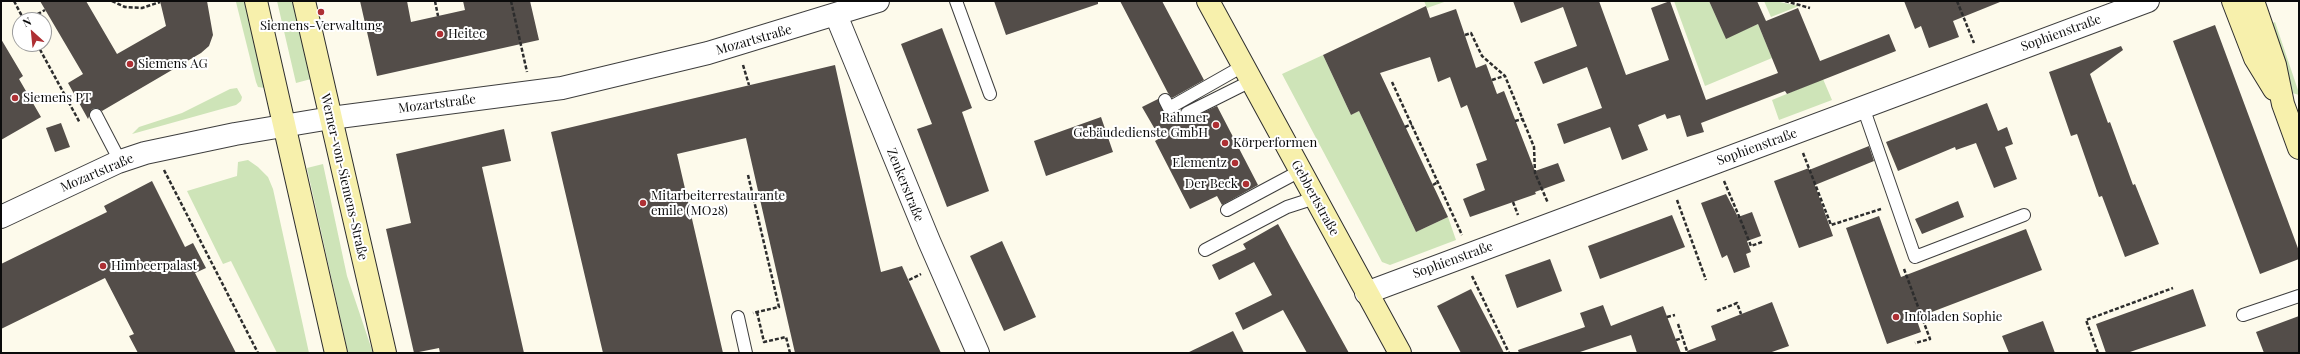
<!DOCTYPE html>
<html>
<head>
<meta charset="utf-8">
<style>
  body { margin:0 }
  #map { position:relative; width:2300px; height:354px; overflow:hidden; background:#fdfaeb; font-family:"Playfair Display",serif }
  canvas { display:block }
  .frame { position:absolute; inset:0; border:2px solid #0b0b0b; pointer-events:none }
  .north { position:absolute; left:12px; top:12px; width:40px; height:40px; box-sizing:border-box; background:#fff; border:1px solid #9d9d9d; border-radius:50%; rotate:333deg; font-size:11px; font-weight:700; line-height:16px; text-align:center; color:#0b0b0b }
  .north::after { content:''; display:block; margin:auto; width:14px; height:18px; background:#ae3034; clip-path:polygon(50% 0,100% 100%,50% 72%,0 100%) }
</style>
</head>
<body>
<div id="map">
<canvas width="2300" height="354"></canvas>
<div class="frame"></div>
<div class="north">N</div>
</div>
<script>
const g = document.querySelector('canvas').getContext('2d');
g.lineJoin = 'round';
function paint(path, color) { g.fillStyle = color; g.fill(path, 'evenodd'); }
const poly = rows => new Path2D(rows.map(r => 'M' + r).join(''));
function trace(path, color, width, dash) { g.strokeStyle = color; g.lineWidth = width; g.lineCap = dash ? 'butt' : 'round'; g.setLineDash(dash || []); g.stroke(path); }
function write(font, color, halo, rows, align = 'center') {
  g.font = font + ' "Playfair Display",serif'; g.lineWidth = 4; g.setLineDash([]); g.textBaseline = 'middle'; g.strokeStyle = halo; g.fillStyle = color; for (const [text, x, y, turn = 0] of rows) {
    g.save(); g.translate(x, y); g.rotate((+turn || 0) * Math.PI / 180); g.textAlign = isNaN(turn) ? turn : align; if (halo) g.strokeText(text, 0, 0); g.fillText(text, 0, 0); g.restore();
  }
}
paint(poly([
  [245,1,265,88,258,87,256,82,236,2],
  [277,1,293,1,311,79,296,83],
  [1424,1,1447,1,1427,8],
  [1674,1,1709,1,1726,38,1758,24,1772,58,1705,86],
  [1764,1,1775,1,1799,6,1771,17],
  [2275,22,2299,93,2299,95,2289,92,2268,25],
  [1323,55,1351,115,1359,111,1416,232,1448,217,1456,240,1390,265,1382,262,1282,74],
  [1823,79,1832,100,1779,120,1772,100],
  [237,88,242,97,241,101,236,105,132,134,139,127,182,113,230,89],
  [248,160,258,167,268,177,273,189,309,353,277,353,231,261,223,264,187,191,237,176,238,162],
  [323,164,347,276,373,353,348,353,307,168]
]), '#cee4b8');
paint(poly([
  [40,1,86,1,117,54,166,26,160,1,207,1,213,35,209,46,201,53,102,111,97,108,92,109,88,119,68,83,83,74],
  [360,1,407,1,411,22,465,10,463,1,530,1,539,40,377,76],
  [994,1,1098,1,1098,4,1006,35],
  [1120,1,1162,1,1204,80,1172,98,1168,93],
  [1513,1,1599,1,1626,75,1669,60,1651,8,1670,1,1706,100,1778,73,1758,24,1726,39,1709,1,1757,1,1766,21,1798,8,1820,61,1889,34,1896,51,1787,94,1785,91,1701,123,1704,132,1687,137,1680,115,1667,119,1665,114,1638,125,1648,150,1622,160,1610,127,1564,144,1557,124,1602,108,1587,67,1543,84,1534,62,1577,46,1563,7,1521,23],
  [1904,1,2000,1,2000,2,1953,21,1959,37,1929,48,1921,26,1915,29],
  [1426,6,1430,18,1456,9,1476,68,1486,64,1497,94,1504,91,1535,171,1558,163,1565,181,1535,192,1536,194,1470,217,1463,199,1485,190,1476,164,1487,160,1467,105,1461,108,1450,77,1438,82,1430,57,1380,73,1448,217,1416,232,1359,111,1351,115,1323,55],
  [2215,25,2299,251,2299,259,2260,274,2173,41],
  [942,28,972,108,962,112,989,191,947,207,917,129,932,124,901,44],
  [1,39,23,76,19,79,41,117,1,140],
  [2121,46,2123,50,2090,74,2108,123,2110,122,2133,185,2135,184,2159,244,2125,257,2102,196,2099,197,2077,134,2071,136,2049,72],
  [835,65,881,272,902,266,941,353,795,353,746,138,677,154,723,353,603,353,551,132],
  [1158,99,1165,114,1169,115,1180,110,1181,117,1186,120,1217,106,1258,185,1222,205,1217,196,1190,209,1155,141,1160,138,1142,107],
  [1987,103,1998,131,2007,127,2013,144,2005,147,2017,179,1994,188,1976,143,1956,150,1955,147,1898,171,1886,142],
  [1101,117,1113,152,1046,176,1034,141],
  [61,123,70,147,55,152,46,128],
  [504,129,511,161,482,167,524,353,440,353,439,348,414,353,386,229,411,223,396,154],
  [1869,146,1874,161,1815,185,1833,236,1799,248,1774,181,1809,168,1809,170],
  [152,181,185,247,193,243,206,268,195,273,236,353,138,353,129,336,134,334,105,278,1,329,1,264,107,212,104,206],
  [1726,194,1738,217,1752,212,1761,236,1747,241,1751,252,1746,254,1750,267,1734,273,1727,255,1722,258,1701,203],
  [1958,201,1964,217,1922,234,1915,219],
  [1672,215,1685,247,1600,279,1588,246],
  [1879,216,1901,277,2026,229,2042,270,1916,318,1921,332,1887,344,1846,228],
  [1278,224,1292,250,1349,353,1307,353,1283,310,1243,330,1235,313,1272,295,1254,262,1219,280,1212,265,1246,249,1243,244],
  [1002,241,1036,317,1004,331,970,256],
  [1550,259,1562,291,1517,308,1505,275],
  [1471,289,1496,337,1504,353,1461,353,1437,306],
  [2193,289,2206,326,2127,353,2106,353,2096,324],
  [1772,302,1789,346,1769,353,1688,353,1687,351,1716,340,1711,326],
  [1603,305,1611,326,1663,306,1681,353,1637,353,1631,335,1577,353,1519,353,1518,350,1585,327,1580,313],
  [2299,316,2299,353,2264,353,2256,332],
  [2043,321,2055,353,2009,353,2002,336],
  [1233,331,1244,353,1187,353]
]), '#534d49');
const lane = poly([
  [956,1,990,94],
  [1165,100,1169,108,1243,66],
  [1863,107,1915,257,2024,215],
  [1187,113,1251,81],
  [96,115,120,161],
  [1227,210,1300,171],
  [1205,250,1287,207,1315,198],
  [2243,315,2299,296],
  [738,317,746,353]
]);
const street = poly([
  [836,15,929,241,978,353],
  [1,217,118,162,145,153,235,134,331,118,562,88,708,53,878,1],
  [1366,293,2148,1]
]);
const secondary = poly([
  [256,1,336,353],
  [304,1,385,353],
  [1208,1,1400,353],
  [2233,1,2255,58,2274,89],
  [2253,1,2275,65,2283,104,2299,148]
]);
trace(lane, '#3e3e3e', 14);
trace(street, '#3e3e3e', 24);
trace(secondary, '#2d2d2d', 24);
trace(poly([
  [14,1,24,20],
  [112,1,125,7,142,8,160,2],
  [435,1,438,16],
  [511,1,527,72],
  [1785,1,1810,8],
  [1957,1,1974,43],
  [27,20,45,10],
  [1465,35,1471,33,1482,56,1505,76,1534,147,1535,173,1548,203],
  [37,44,80,123],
  [743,65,749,85],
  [1492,80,1504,76],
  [1392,82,1462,235],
  [1515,121,1523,119],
  [1405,127,1412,124],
  [1803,153,1831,225,1881,209],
  [164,170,258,353],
  [748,175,779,307,753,313],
  [1724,181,1741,221],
  [1433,185,1438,182],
  [1677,200,1706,280],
  [1513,202,1518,215],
  [1740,222,1741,221,1751,246,1762,242],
  [1904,269,1930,339,1915,343],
  [1472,276,1509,353],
  [909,280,921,274],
  [1717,311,1737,303,1741,314],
  [757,312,764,342,786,337,790,353],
  [1667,317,1675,315],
  [1678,324,1687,351],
  [1676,340,1683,338],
  [2098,353,2086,320,2173,288]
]), '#2d2d2d', 2.5, [4, 2]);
trace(lane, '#fff', 12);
trace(street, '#fff', 22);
trace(secondary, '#f7f0ac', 22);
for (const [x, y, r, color] of [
  [321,12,4,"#ae3034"],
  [440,34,4,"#ae3034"],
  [130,64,4,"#ae3034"],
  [15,98,4,"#ae3034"],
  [1216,125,4,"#ae3034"],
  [1225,143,4,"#ae3034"],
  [1235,163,4,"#ae3034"],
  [1246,184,4,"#ae3034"],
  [643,203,4,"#ae3034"],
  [103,266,4,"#ae3034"],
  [1896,317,4,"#ae3034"]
]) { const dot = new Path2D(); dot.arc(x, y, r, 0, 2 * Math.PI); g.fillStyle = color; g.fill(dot); trace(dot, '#fff', 1.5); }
write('13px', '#0b0b0b', '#fff', [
  ["Siemens-Verwaltung",321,26,"center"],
  ["Heitec",448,34],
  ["Siemens AG",138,64],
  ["Siemens PT",23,98],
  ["Rahmer",1208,118,"right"],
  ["Gebäudedienste GmbH",1208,133,"right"],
  ["Körperformen",1233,143],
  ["Elementz",1227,163,"right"],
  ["Der Beck",1238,184,"right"],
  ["Mitarbeiterrestaurante",651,196],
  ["emile (MO28)",651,211],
  ["Himbeerpalast",111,266],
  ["Infoladen Sophie",1904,317]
], 'left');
write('13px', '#0b0b0b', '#fff', [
  ["Sophienstraße",2061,33,-20],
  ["Mozartstraße",754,40,-16],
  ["Mozartstraße",437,104,-7],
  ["Sophienstraße",1757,147,-20],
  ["Mozartstraße",97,173,-23],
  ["Werner-von-Siemens-Straße",344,177,77],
  ["Zenkerstraße",905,185,68],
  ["Gebbertstraße",1315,198,61],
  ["Sophienstraße",1453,260,-20]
]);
</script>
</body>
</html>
